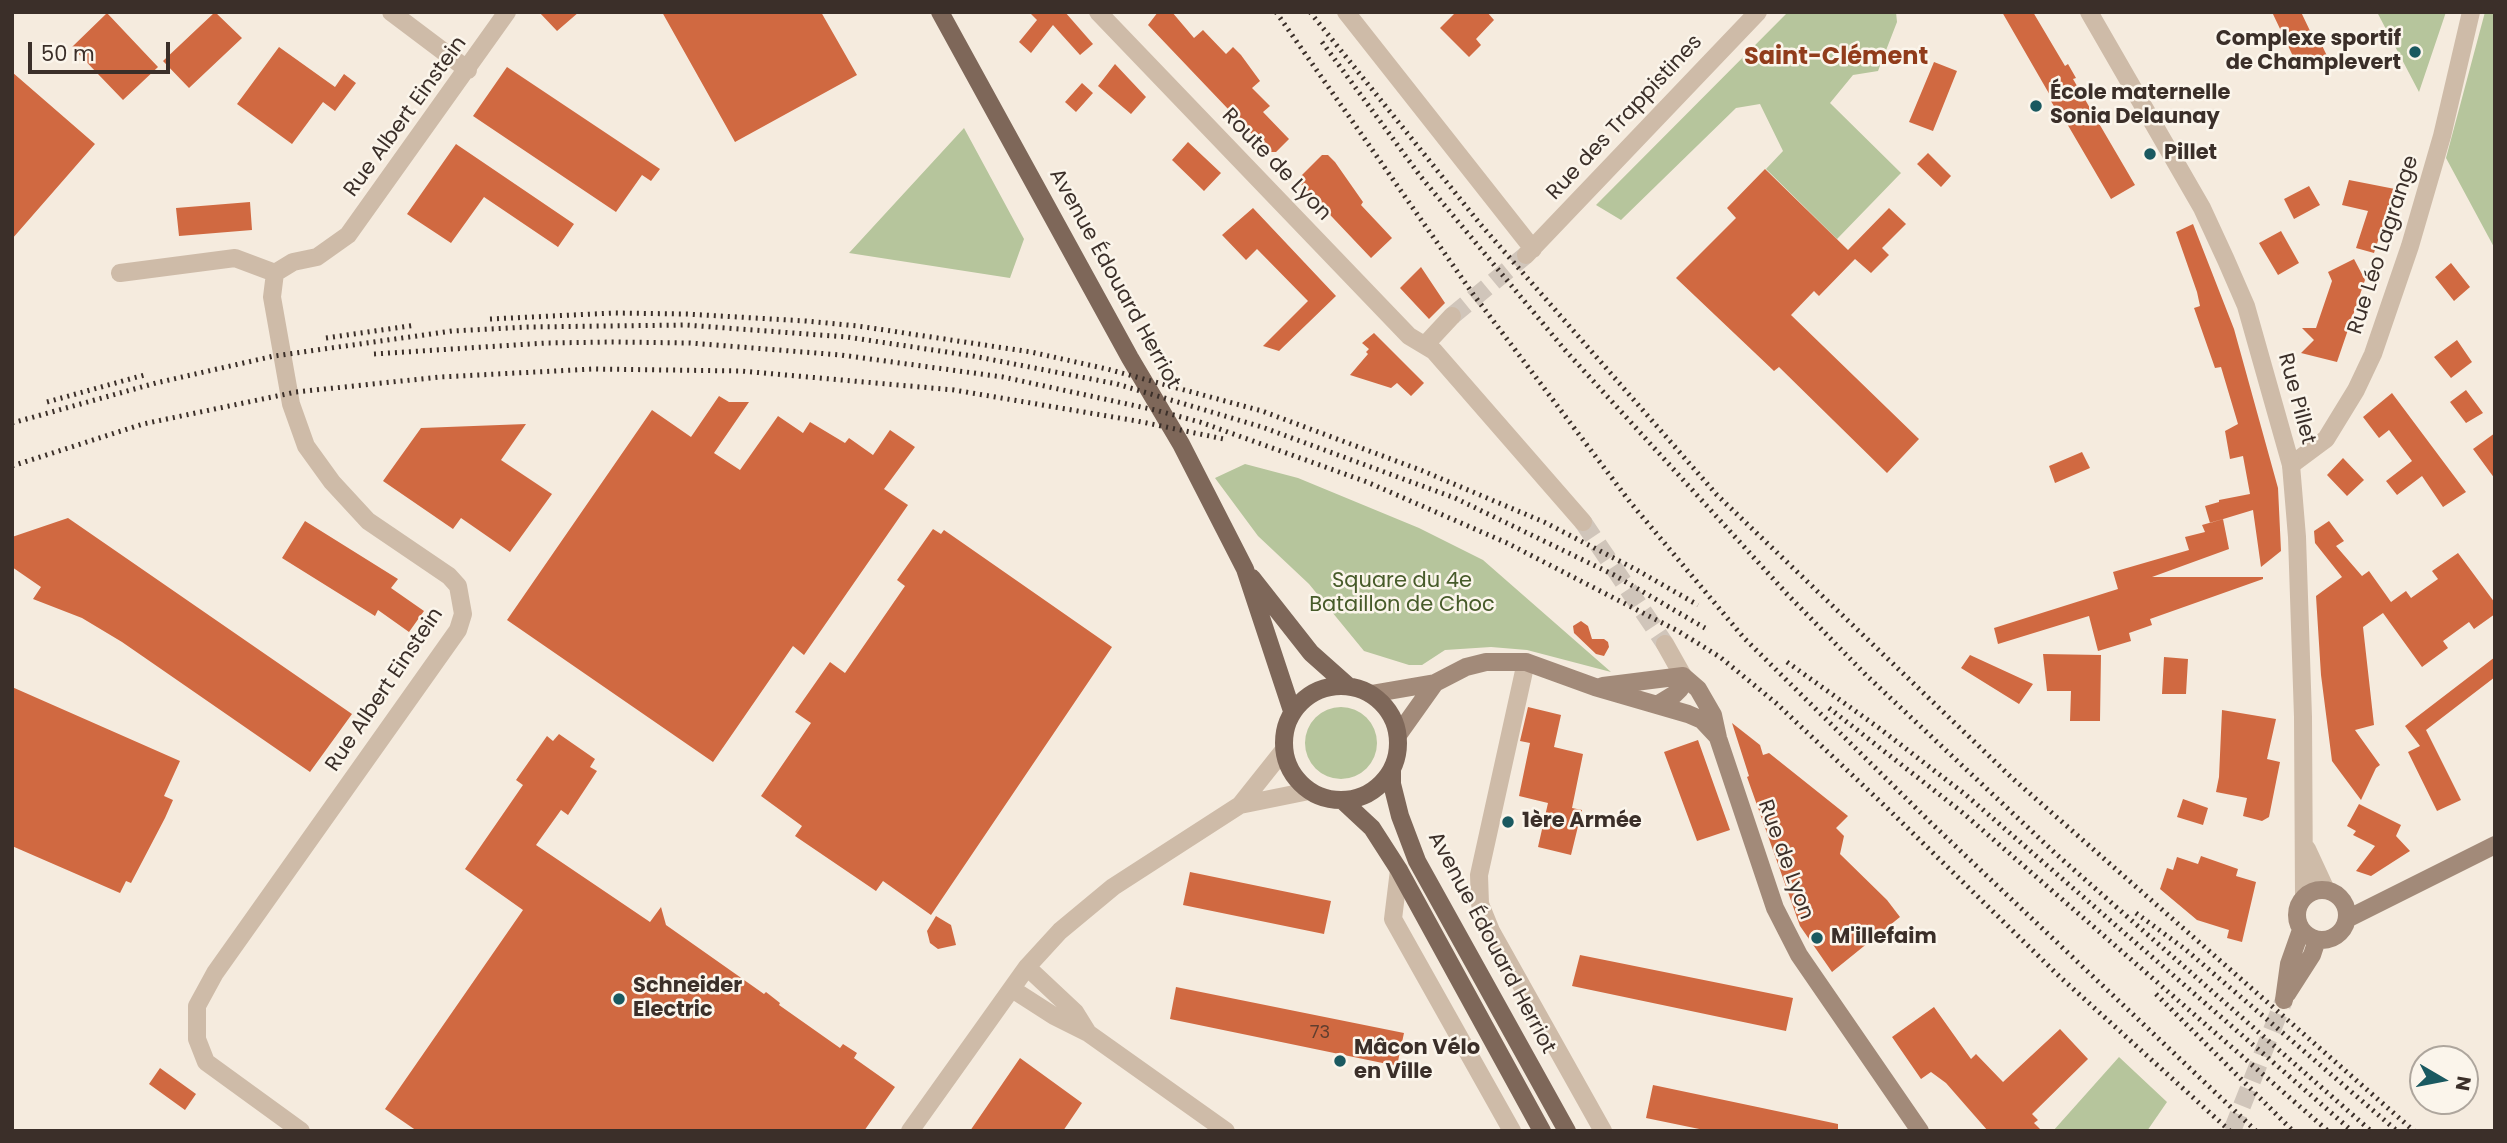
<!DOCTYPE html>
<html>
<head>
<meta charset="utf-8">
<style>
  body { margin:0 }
  #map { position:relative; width:2507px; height:1143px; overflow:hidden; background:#f5ebde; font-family:Poppins,sans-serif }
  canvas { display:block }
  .frame { position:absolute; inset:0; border:14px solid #3b2f29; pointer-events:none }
  .north { position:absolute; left:2409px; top:1045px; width:70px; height:70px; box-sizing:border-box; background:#fbf5eb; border:2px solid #aea69d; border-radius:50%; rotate:100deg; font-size:19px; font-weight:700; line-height:28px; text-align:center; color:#3b2f29 }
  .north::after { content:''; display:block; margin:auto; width:24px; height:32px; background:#1a5960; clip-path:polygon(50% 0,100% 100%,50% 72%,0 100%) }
  .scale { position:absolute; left:28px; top:42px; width:142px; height:32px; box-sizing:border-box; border:4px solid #3b2f29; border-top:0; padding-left:9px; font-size:21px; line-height:24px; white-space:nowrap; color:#3b2f29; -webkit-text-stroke:5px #fbf5eb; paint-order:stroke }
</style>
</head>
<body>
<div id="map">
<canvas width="2507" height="1143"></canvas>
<div class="frame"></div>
<div class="north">N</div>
<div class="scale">50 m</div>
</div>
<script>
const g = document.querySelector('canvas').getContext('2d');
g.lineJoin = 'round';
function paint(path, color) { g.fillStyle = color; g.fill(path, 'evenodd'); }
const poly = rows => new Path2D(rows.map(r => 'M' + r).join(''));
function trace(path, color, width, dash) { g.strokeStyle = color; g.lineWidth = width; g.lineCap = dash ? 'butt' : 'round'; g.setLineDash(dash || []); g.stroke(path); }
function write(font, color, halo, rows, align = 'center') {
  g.font = font + ' Poppins,sans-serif'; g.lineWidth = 5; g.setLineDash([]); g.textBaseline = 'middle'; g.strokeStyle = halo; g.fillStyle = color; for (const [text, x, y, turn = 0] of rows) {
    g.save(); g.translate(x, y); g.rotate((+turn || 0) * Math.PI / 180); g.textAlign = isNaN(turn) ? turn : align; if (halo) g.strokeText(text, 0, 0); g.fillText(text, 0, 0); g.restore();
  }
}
paint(poly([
  [1788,12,1896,12,1897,22,1878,71,1853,75,1830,103,1901,173,1837,239,1766,169,1783,151,1760,104,1736,108,1621,220,1596,205],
  [2377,12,2446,12,2419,92],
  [2485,12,2495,12,2495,249,2446,158],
  [964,128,1024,239,1010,278,849,253],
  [1245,464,1298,478,1419,528,1483,560,1611,672,1527,650,1491,647,1445,650,1422,665,1409,665,1364,651,1309,584,1258,536,1215,478],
  '1305 743a36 36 0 1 1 72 0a36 36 0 1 1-72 0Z',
  [2119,1057,2167,1102,2147,1131,2053,1131]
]), '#b6c59c');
paint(poly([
  [215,12,242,38,189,88,163,61],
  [539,12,579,12,557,31],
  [662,12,821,12,857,75,735,142],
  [1029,12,1065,12,1093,44,1080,55,1053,25,1031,53,1019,42,1037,20],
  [1158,12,1172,12,1194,38,1203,30,1226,54,1233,47,1241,55,1260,81,1252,88,1270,106,1263,112,1289,139,1276,152,1269,152,1148,25],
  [1456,12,1487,12,1494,20,1476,39,1481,45,1469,57,1440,28],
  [2002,12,2033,12,2065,66,2068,64,2076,78,2073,79,2135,185,2111,199,2059,110,2057,111,2049,98,2051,97],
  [2272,12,2301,12,2312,35,2316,33,2328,58,2300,71],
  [107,13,158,67,123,100,72,47],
  [279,47,335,87,344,74,356,83,335,111,323,102,292,144,237,104],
  [1934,62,1957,71,1933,131,1909,122],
  [1115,64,1146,97,1131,114,1098,86],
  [507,67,660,169,651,181,642,175,616,212,473,116],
  [12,72,95,144,12,239],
  [1082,83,1093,93,1076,112,1065,102],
  [1188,142,1221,173,1204,191,1172,160],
  [456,144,574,224,558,247,484,197,451,243,407,214],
  [1928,153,1951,176,1941,187,1917,164],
  [1322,155,1328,155,1335,162,1363,202,1361,205,1392,238,1371,258,1297,180],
  [1765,169,1848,250,1889,208,1906,224,1882,248,1889,255,1871,273,1855,259,1819,296,1814,291,1791,315,1919,439,1887,473,1779,367,1774,371,1676,278,1736,218,1727,208],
  [2349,180,2395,189,2389,213,2387,213,2374,253,2356,248,2368,211,2342,205],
  [2309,186,2320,205,2294,219,2284,199],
  [250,202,252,230,179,236,176,208],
  [1253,208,1336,296,1279,351,1263,346,1308,301,1257,249,1246,260,1222,235],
  [2193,224,2234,329,2278,488,2281,551,2261,567,2253,510,2210,523,2205,506,2219,502,2219,500,2250,494,2243,456,2230,459,2225,431,2238,424,2221,367,2215,368,2194,308,2200,306,2197,292,2176,232],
  [2281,231,2299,263,2278,275,2259,243],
  [2354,259,2365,280,2337,362,2301,353,2314,340,2302,328,2316,328,2332,281,2328,272],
  [2451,263,2470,287,2454,301,2435,277],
  [1421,267,1445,303,1429,319,1400,288],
  [1374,333,1424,383,1411,396,1397,383,1391,388,1350,375,1368,354,1366,352,1369,349,1362,343],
  [2457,340,2472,362,2451,378,2434,357],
  [2466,390,2483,413,2466,423,2450,402],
  [2392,393,2466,492,2443,507,2422,476,2397,495,2386,481,2412,461,2389,430,2379,438,2363,417],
  [719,396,729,402,749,402,714,453,740,470,778,416,803,433,810,422,845,443,849,438,873,455,890,430,915,447,884,489,908,505,804,655,793,646,713,762,507,620,652,410,691,437],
  [526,424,501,460,552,494,510,552,461,518,453,529,383,481,421,428],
  [2495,433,2495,479,2473,449],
  [2082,452,2090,468,2055,483,2049,466],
  [2343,458,2364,480,2347,496,2327,475],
  [68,518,352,714,310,772,122,642,82,618,33,599,41,587,12,567,12,537],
  [2223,519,2229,549,2152,577,2263,577,2263,579,2150,619,2152,625,2129,633,2131,641,2098,651,2089,616,1998,644,1994,628,2118,589,2113,572,2189,550,2185,537,2205,532,2202,525],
  [305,521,398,579,391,588,424,611,409,632,378,610,375,616,282,558],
  [2329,521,2344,541,2336,546,2362,576,2369,571,2391,602,2406,591,2411,598,2438,579,2432,571,2458,553,2495,603,2495,614,2474,629,2469,622,2443,641,2448,648,2422,667,2383,613,2363,627,2374,725,2355,730,2380,765,2376,768,2361,800,2332,761,2321,675,2316,596,2342,577,2315,543,2314,531],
  [933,529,941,534,944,530,1112,647,931,915,883,881,876,891,795,836,802,826,761,796,811,723,795,712,830,662,845,673,905,586,897,580],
  [1581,621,1588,626,1592,639,1604,639,1608,642,1609,647,1604,656,1596,654,1574,633,1573,626],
  [2043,654,2101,655,2100,721,2070,721,2071,691,2047,691],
  [1970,655,2033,684,2019,704,1961,668],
  [2164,657,2188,659,2186,694,2162,694],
  [2495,657,2495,677,2426,730,2461,800,2437,811,2408,752,2420,746,2405,726],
  [12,687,180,761,164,796,173,800,165,818,131,883,126,881,120,893,12,846],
  [1528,707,1561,715,1554,747,1583,754,1572,808,1582,810,1571,855,1538,847,1548,803,1519,796,1530,743,1520,741],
  [2222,710,2276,719,2267,759,2280,762,2269,817,2262,821,2243,816,2247,798,2216,792,2219,777],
  [1732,723,1760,745,1763,755,1769,753,1848,816,1836,828,1844,836,1840,854,1887,900,1900,917,1832,972,1800,926,1747,777,1749,776],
  [559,734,595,759,590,767,597,771,568,815,561,810,536,845,650,922,661,907,666,925,764,994,766,992,780,1003,779,1005,840,1048,843,1044,857,1053,854,1058,895,1087,864,1131,417,1131,385,1109,523,910,465,869,523,785,516,780,547,736,553,741],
  [1698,740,1730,830,1697,841,1664,752],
  [2183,799,2208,808,2203,825,2177,817],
  [2359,804,2401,825,2396,836,2410,851,2371,876,2356,871,2375,846,2353,835,2356,831,2347,826],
  [2201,856,2238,869,2236,876,2256,882,2242,942,2227,938,2229,930,2197,920,2160,889,2167,868,2173,870,2177,857,2198,864],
  [1190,872,1331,901,1324,934,1183,905],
  [936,916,951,925,956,945,938,949,930,943,927,931],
  [1580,955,1793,998,1786,1031,1572,986],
  [1176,987,1404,1033,1397,1066,1170,1019],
  [1934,1007,1971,1059,1976,1054,2003,1082,2060,1029,2088,1059,2032,1114,2038,1120,2034,1123,2042,1131,1988,1131,1946,1083,1931,1072,1921,1079,1892,1037],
  [1020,1058,1082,1103,1063,1131,970,1131],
  [160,1068,196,1094,185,1110,149,1084],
  [1653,1085,1838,1124,1838,1131,1709,1131,1646,1118]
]), '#d06941');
trace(poly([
  [1452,316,1526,255],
  [1583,522,1665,644]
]), '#d0c5ba', 18, [18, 9]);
trace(poly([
  [2232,1131,2284,1000]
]), '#d0c5ba', 18, [18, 9]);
trace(poly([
  [391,12,468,70],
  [1098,12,1409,336,1434,351,1583,522],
  [1346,12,1533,249],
  [1526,255,1758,12],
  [120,273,235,258,275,273],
  [1425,345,1452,316],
  [2291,465,2326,439,2356,390,2373,354,2410,246,2442,136,2471,12],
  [1665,644,1683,676],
  [1526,662,1479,875,1480,904,1491,931,1603,1131],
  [1240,805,1309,791],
  [1399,870,1393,919,1512,1131],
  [1012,989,1054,1016,1088,1033,1075,1012,1027,967],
  [1088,1033,1226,1131],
  [301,1131,206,1062,197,1039,197,1006,215,973,458,630,463,614,458,586,449,576,368,521,332,482,306,446,291,404,272,297,275,273,293,262,317,257,348,235,507,12],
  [910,1131,1027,967,1060,931,1113,887,1240,805,1283,751]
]), '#cebba8', 18);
trace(poly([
  [2089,12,2202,208,2226,260,2246,306,2291,465,2297,537,2303,717,2304,896],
  [2307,849,2326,890]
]), '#cebba8', 18);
trace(poly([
  [1683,676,1698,689,1713,715,1718,738,1775,908,1799,955,1920,1131],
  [1603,686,1683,676],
  [1371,694,1435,683,1466,667,1486,662,1526,662,1595,687,1688,714,1702,720,1717,736],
  [1657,705,1675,694,1680,689,1683,676],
  [1398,735,1435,683],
  '2297 915a25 25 0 1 1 50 0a25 25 0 1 1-50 0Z',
  [2347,919,2495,845],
  [2287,994,2312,955,2317,940],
  [2284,1000,2289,964,2301,930]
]), '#a28a79', 18);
trace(poly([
  [940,12,1130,358,1181,444,1245,569,1292,711],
  [1252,578,1311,653,1347,685],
  '1284 743a57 57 0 1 1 114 0a57 57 0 1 1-114 0Z',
  [1392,769,1392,784,1400,816,1417,861,1567,1131],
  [1343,801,1372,828,1399,870,1542,1131]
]), '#7e6759', 18);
trace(poly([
  [1276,12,1473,294,1630,502,1744,638,1931,823,2256,1131],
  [1310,12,1481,225,1717,495,2011,777,2414,1131],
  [1322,42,1421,177,1565,350,1787,594,1866,675,2056,854,2371,1131],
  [490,319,614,313,686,314,806,321,858,326,1031,352,1107,369,1262,411,1423,471,1544,522,1635,569,1698,605],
  [326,338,416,325],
  [374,354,546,343,613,342,690,343,841,355,1003,377,1155,410,1200,422,1367,482,1507,543,1678,631,1720,657,1776,703,1886,807,2059,976,2230,1131],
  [47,402,148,374],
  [12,423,156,383,274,356,452,331,527,327,686,325,847,337,973,356,1117,384,1262,427,1455,498,1614,575,1705,628],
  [12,466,143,424,296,392,440,377,593,369,741,371,954,390,1137,421,1224,439],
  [1787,662,1879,728,1966,795,2352,1131],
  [1829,708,1963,813,2328,1131],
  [2136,913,2185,949,2397,1131],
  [2156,994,2293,1131]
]), '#3b2f29', 5, [2, 5]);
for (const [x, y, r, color] of [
  [2415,52,7,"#1a5960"],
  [2036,106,7,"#1a5960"],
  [2150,154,7,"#1a5960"],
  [1508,822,7,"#1a5960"],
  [1817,938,7,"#1a5960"],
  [619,999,7,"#1a5960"],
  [1340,1061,7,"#1a5960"]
]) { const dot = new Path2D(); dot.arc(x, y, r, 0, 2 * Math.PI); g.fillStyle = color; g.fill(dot); trace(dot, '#fbf5eb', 2.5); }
write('18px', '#603e2f', null, [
  ["73",1320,1033]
]);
write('bold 21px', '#3b2f29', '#fbf5eb', [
  ["Complexe sportif",2401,40,"right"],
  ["de Champlevert",2401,64,"right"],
  ["École maternelle",2050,94],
  ["Sonia Delaunay",2050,118],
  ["Pillet",2164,154],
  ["1ère Armée",1522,822],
  ["M'illefaim",1831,938],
  ["Schneider",633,987],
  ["Electric",633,1011],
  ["Mâcon Vélo",1354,1049],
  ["en Ville",1354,1073]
], 'left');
write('21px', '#3b2f29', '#fbf5eb', [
  ["Rue Albert Einstein",406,117,-54],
  ["Rue des Trappistines",1625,118,-47],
  ["Route de Lyon",1276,165,46],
  ["Rue Léo Lagrange",2384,245,-72],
  ["Avenue Édouard Herriot",1114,279,61],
  ["Rue Pillet",2296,399,75],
  ["Rue Albert Einstein",385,690,-56],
  ["Rue de Lyon",1785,860,70],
  ["Avenue Édouard Herriot",1491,943,62]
]);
write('21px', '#475b2a', '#fbf5eb', [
  ["Square du 4e",1402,582],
  ["Bataillon de Choc",1402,606]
]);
write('bold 24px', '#913c1b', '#fbf5eb', [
  ["Saint-Clément",1836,58]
]);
</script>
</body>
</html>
